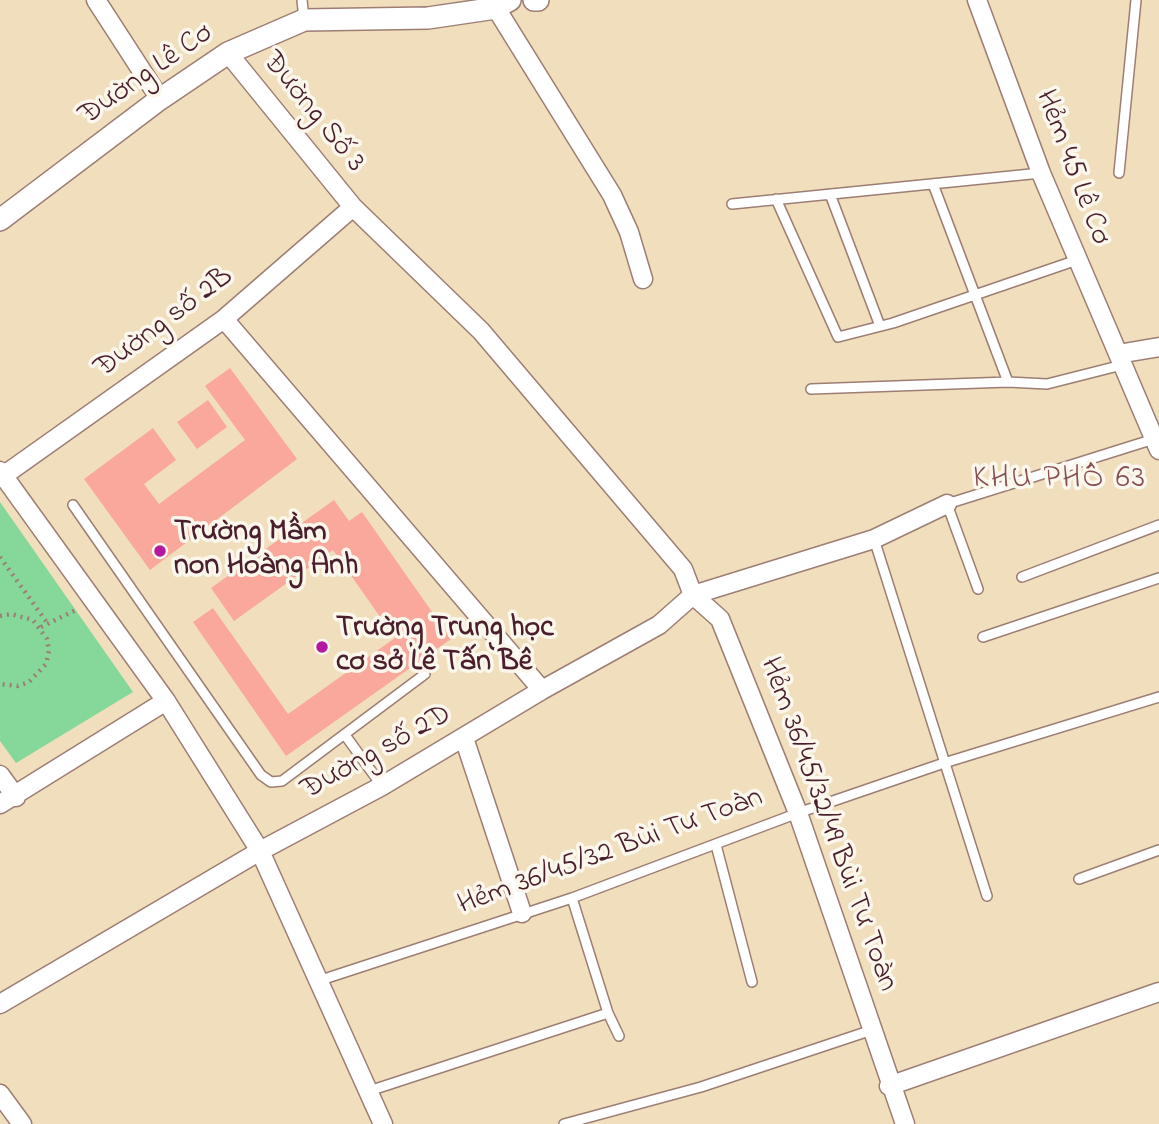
<!DOCTYPE html>
<html>
<head>
<meta charset="utf-8">
<style>
  body { margin:0 }
  canvas { display:block; background:#f0debc }
</style>
</head>
<body>
<canvas width="1159" height="1124"></canvas>
<script>
const g = document.querySelector('canvas').getContext('2d');
g.lineJoin = 'round';
function paint(path, color) { g.fillStyle = color; g.fill(path, 'evenodd'); }
const poly = rows => new Path2D(rows.map(r => 'M' + r).join(''));
function trace(path, color, width, dash) { g.strokeStyle = color; g.lineWidth = width; g.lineCap = dash ? 'butt' : 'round'; g.setLineDash(dash || []); g.stroke(path); }
function write(font, color, halo, rows, align = 'center') {
  g.font = font + ' "Indie Flower",sans-serif'; g.lineWidth = 7; g.setLineDash([]); g.textBaseline = 'middle'; g.strokeStyle = halo; g.fillStyle = color; for (const [text, x, y, turn = 0] of rows) {
    g.save(); g.translate(x, y); g.rotate((+turn || 0) * Math.PI / 180); g.textAlign = isNaN(turn) ? turn : align; if (halo) g.strokeText(text, 0, 0); g.fillText(text, 0, 0); g.restore();
  }
}
paint(poly([
  [0,502,133,692,16,763,0,741]
]), '#85d89a');
paint(poly([
  [230,368,297,459,150,570,84,479,153,428,176,460,144,484,159,504,245,440,205,386],
  [208,400,227,427,197,449,177,422],
  [334,500,349,521,362,512,451,639,286,756,193,622,213,608,288,714,395,638,333,550,234,621,211,588]
]), '#f9a89b');
const service = poly([
  [302,0,304,19],
  [1119,173,1136,0],
  [933,184,1008,382],
  [830,194,880,326],
  [776,199,838,337,893,323,1077,260],
  [732,204,1041,173],
  [811,389,1008,382,1047,384,1122,365],
  [73,505,261,775,271,782,282,781,425,674],
  [874,539,987,896],
  [1022,577,1159,525],
  [978,589,947,504,1154,439],
  [983,637,1159,578],
  [345,735,382,786],
  [716,845,752,982],
  [1079,879,1159,850],
  [572,898,608,1013,619,1036],
  [321,980,572,898,798,813,944,763,1159,697],
  [369,1091,608,1013],
  [564,1124,701,1087,872,1030]
]);
const minor = poly([
  [96,0,160,99],
  [491,0,612,195,629,232,643,279],
  [977,0,1041,173,1159,450],
  [228,53,353,207,481,331,683,569,693,595,720,619,798,813,905,1124],
  [224,319,542,690],
  [1118,354,1159,347],
  [0,471,166,701,260,851,383,1124],
  [3,476,224,319,353,207],
  [464,738,522,913],
  [0,775,16,797],
  [0,804,166,701],
  [0,1004,260,851,382,786,542,690,659,625,693,595,874,539,947,504],
  [889,1086,1159,992],
  [0,1094,22,1124]
]);
const tertiary = poly([
  [534,0,538,0],
  [0,220,160,99,228,53,304,20,428,18,496,8,510,0]
]);
trace(service, '#9d7e74', 12);
trace(minor, '#9d7e74', 21);
trace(tertiary, '#9d7e74', 24);
trace(poly([
  [0,557,48,624],
  [0,616,11,614,33,620,47,639,49,651,46,664,29,682,18,686,0,684],
  [41,627,78,609]
]), '#9d7e74', 4.5, [2, 5]);
trace(service, '#fff', 9);
trace(minor, '#fff', 18);
trace(tertiary, '#fff', 21);
for (const [x, y, r, color] of [
  [160,551,7,"#b5179e"],
  [322,647,7,"#b5179e"]
]) { const dot = new Path2D(); dot.arc(x, y, r, 0, 2 * Math.PI); g.fillStyle = color; g.fill(dot); trace(dot, '#fbf7ec', 2.5); }
write('30px', '#4a1f2b', '#fbf7ec', [
  ["Đường Lê Cơ",147,76,-35],
  ["Đường Số 3",312,113,51],
  ["Hẻm 45 Lê Cơ",1071,168,69],
  ["Đường số 2B",165,324,-37],
  ["Đường số 2D",377,754,-29],
  ["Hẻm 36/45/32/49 Bùi Tư Toàn",827,825,70],
  ["Hẻm 36/45/32 Bùi Tư Toàn",611,853,-20]
]);
write('bold 30px', '#4a1f2b', '#fbf7ec', [
  ["Trường Mầm",174,534],
  ["non Hoàng Anh",174,568],
  ["Trường Trung học",336,630],
  ["cơ sở Lê Tấn Bê",336,664]
], 'left');
g.letterSpacing = '2px';
write('32px', '#874f52', '#fbf7ec', [
  ["KHU PHỐ 63",1060,481]
]);
g.letterSpacing = '0px';
</script>
</body>
</html>
